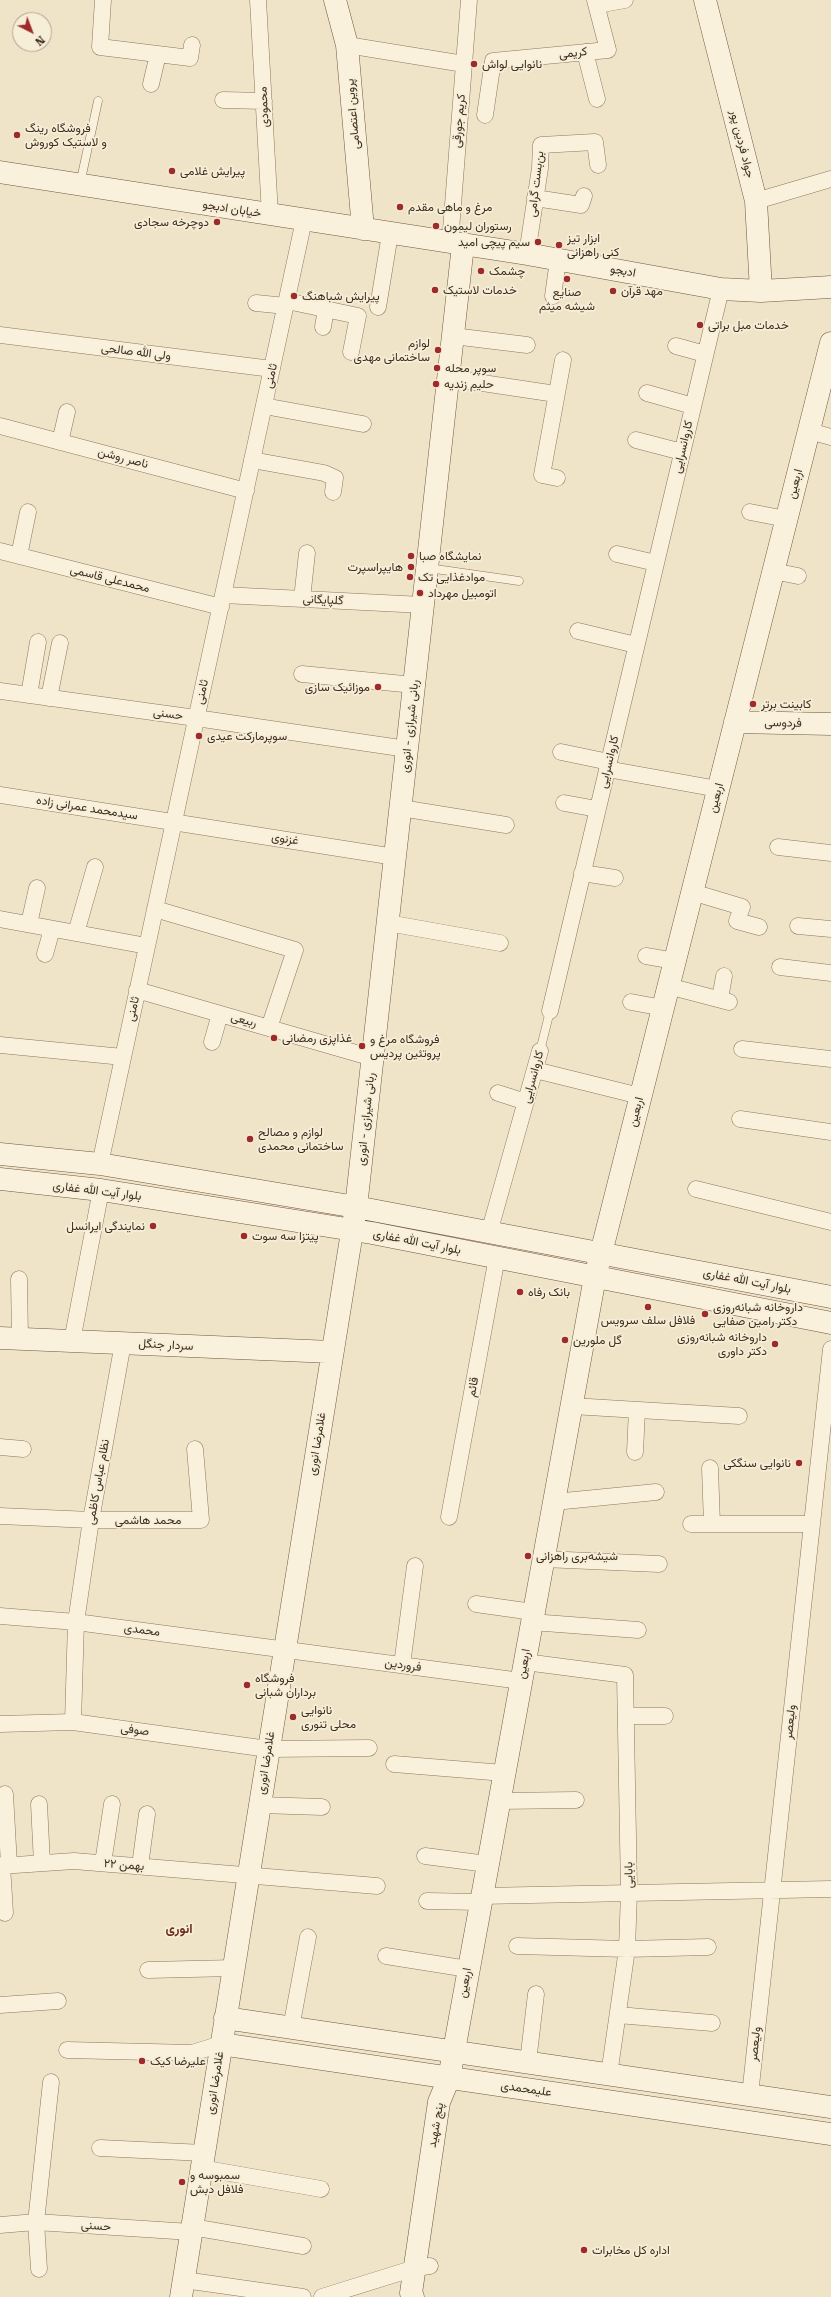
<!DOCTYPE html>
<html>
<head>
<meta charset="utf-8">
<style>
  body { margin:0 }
  #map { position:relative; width:831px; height:2297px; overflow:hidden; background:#f0e4c8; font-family:"Roboto Serif",serif }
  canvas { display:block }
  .north { position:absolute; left:12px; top:12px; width:40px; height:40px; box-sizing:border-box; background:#f7eed8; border:1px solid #ada18e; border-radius:50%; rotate:138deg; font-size:11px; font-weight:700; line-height:16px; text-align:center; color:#3d2e20 }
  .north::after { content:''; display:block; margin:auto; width:14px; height:18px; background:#9e2a2b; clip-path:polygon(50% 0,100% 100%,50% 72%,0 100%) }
</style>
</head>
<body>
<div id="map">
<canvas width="831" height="2297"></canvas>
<div class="north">N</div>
</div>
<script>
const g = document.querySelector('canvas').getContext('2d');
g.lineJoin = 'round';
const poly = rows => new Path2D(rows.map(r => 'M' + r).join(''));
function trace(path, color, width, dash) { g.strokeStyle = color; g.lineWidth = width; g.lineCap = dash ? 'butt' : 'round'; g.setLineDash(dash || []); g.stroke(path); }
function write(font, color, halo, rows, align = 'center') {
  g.font = font + ' "Roboto Serif",Vazirmatn,serif'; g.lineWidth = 3.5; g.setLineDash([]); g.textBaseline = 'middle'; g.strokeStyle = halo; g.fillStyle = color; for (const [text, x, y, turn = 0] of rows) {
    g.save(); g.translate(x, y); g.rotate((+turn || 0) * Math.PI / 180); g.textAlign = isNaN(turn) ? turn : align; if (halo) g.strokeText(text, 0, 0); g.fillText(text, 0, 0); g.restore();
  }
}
const lane = poly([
  [80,184,98,101],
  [428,568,519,581],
  [540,1051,550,1011]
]);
const street = poly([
  [103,0,100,47,190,58,192,45],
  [258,0,270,215],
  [597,5,625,0],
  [347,45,464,64],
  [585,52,597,99],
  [151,84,158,54],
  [223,100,264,101],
  [485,115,493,61,608,50,595,0],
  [535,198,581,205,584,196],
  [756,201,831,179],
  [450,243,469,0],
  [527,254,540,168,541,145,595,142,598,165],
  [553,296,558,260],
  [287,301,358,316,351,352],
  [256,303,286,306],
  [378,307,390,234],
  [323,327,326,309],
  [0,335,272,369],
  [453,336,527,345],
  [676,346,705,354],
  [449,378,556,394],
  [647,393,693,406],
  [264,406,363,424],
  [0,426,246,491],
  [809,431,831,437],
  [636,440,682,452],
  [60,442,67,412],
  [252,460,324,473,335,478,333,492],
  [557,478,542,475,563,360],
  [750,512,786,519],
  [0,551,221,607],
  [617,554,656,563],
  [19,556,28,512],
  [773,571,798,576],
  [223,595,423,605],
  [302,599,307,553],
  [578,631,636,645],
  [302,674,414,685],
  [0,691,196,718,407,749],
  [29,695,38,642],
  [49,698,60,643],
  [561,752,609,762],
  [607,769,718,789],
  [0,795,395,857],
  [564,803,597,809],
  [401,808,506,825],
  [778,847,831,853],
  [582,873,615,878],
  [692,892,742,907,737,921,759,927],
  [155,909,295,950,269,1028],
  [0,919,147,946],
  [388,923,500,943],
  [29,924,37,888],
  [798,926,831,929],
  [76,933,95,867],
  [45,954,52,929],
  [646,956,675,961],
  [780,967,831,973],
  [668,986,729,1002],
  [137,990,373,1058],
  [720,999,724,976],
  [631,1002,663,1008],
  [550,1011,721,289],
  [212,1042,220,1014],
  [0,1045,123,1057],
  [742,1049,831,1059],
  [535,1070,640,1096],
  [498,1093,526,1102],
  [740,1119,831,1132],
  [100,1164,304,220],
  [696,1189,831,1222],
  [489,1233,540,1051],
  [19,1279,20,1338],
  [72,1341,101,1190],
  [572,1406,739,1416],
  [0,1447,23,1449],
  [635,1452,637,1410],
  [710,1468,712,1524],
  [554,1502,656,1492],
  [0,1516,91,1520,201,1520,195,1449],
  [449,1517,497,1257],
  [691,1524,812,1524],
  [543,1559,659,1564],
  [476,1604,533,1612],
  [0,1616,76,1622,521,1681],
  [531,1622,638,1630],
  [525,1662,625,1675,629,1892,627,1949,609,2075],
  [402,1665,415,1566],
  [626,1716,665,1716],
  [73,1722,76,1622,91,1520,123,1343],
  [0,1724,73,1722,268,1749,369,1748],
  [394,1764,504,1773],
  [5,1794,9,1865],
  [499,1801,576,1800],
  [39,1804,42,1863],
  [260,1805,322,1807],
  [425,1856,487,1864],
  [103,1863,112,1804],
  [2,1865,5,1913],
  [0,1866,74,1861,377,1886],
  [140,1866,147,1814],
  [481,1896,831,1889],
  [427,1901,480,1902],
  [517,1946,627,1949,708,1947],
  [386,1956,468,1969],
  [148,1970,234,1968],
  [0,2005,58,2001],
  [618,2015,712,2023],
  [291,2028,308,1937],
  [67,2050,192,2053,221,2044],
  [528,2062,536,1994],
  [750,2095,831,1349],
  [100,2148,204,2153],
  [201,2168,321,2189],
  [0,2225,36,2222,191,2232],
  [192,2227,303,2246],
  [39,2269,36,2222,51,2082],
  [184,2280,303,2297],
  [322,2297,415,2268,430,2266]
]);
const secondary = poly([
  [335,0,347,45,363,229],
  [705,0,756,201,761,291],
  [0,172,527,254,721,289,761,291,831,287],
  [735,722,831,724],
  [0,1154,100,1164,356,1207,831,1297],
  [0,1179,101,1190,372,1233,831,1323],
  [0,1338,332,1352],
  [225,2018,831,2107],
  [221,2044,831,2134],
  [181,2297,356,1207,463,245],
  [413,2297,411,2293,439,2102,449,2078,595,1277,831,343]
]);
trace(lane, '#8d765c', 9);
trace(street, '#8d765c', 17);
trace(secondary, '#6f573f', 23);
trace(lane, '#faf1dc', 8);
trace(street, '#faf1dc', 16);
trace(secondary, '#faf1dc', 22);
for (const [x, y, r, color] of [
  [474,64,4,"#9e2a2b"],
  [17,135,4,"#9e2a2b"],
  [172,171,4,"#9e2a2b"],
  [400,207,4,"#9e2a2b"],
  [217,222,4,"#9e2a2b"],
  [436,226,4,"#9e2a2b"],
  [538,242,4,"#9e2a2b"],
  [559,245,4,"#9e2a2b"],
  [481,271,4,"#9e2a2b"],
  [567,279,4,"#9e2a2b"],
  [435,290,4,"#9e2a2b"],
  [613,291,4,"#9e2a2b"],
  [294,296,4,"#9e2a2b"],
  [700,325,4,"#9e2a2b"],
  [438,350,4,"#9e2a2b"],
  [437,368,4,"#9e2a2b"],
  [436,384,4,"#9e2a2b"],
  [411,556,4,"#9e2a2b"],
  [411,567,4,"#9e2a2b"],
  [410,577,4,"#9e2a2b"],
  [420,593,4,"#9e2a2b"],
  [378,687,4,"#9e2a2b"],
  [753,704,4,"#9e2a2b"],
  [199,736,4,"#9e2a2b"],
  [274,1038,4,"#9e2a2b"],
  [362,1046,4,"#9e2a2b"],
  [250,1139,4,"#9e2a2b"],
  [153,1226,4,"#9e2a2b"],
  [244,1236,4,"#9e2a2b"],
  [520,1292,4,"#9e2a2b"],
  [648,1307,4,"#9e2a2b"],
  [705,1314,4,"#9e2a2b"],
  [565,1340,4,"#9e2a2b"],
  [775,1344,4,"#9e2a2b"],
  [799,1463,4,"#9e2a2b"],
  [528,1556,4,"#9e2a2b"],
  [247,1685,4,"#9e2a2b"],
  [293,1717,4,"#9e2a2b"],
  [142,2061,4,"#9e2a2b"],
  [182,2182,4,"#9e2a2b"],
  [584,2250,4,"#9e2a2b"]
]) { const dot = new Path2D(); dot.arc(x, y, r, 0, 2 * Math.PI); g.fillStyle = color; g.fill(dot); trace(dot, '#f7eed8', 1.5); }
write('12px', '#3d2e20', '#f7eed8', [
  ["کریمی",573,53,-6],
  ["محمودی",264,107,-93],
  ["پروین اعتصامی",353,114,-95],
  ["کریم جورقی",459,121,-85],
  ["جواد فردین پور",742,144,76],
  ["بن‌بست گرامی",536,184,-83],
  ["خیابان ادبجو",232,209,9],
  ["ادبجو",623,271,10],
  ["ولی الله صالحی",136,352,7],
  ["ثامنی",271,376,-78],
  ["کاروانسرایی",683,447,-77],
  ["ناصر روشن",123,458,15],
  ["اربعین",795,484,-76],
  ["محمدعلی قاسمی",110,579,14],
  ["گلپایگانی",323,600,3],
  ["ثامنی",202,692,-78],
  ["حسنی",168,714,8],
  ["فردوسی",783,723,1],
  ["ربانی شیرازی - انوری",410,726,-84],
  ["کاروانسرایی",609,762,-77],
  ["اربعین",716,798,-76],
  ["سیدمحمد عمرانی زاده",87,808,9],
  ["غزنوی",285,839,9],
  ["ثامنی",133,1009,-78],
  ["ربیعی",244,1020,16],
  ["کاروانسرایی",533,1077,-75],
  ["اربعین",636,1112,-76],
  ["ربانی شیرازی - انوری",366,1119,-84],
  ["بلوار آیت الله غفاری",97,1191,7],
  ["بلوار آیت الله غفاری",417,1242,11],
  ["بلوار آیت الله غفاری",747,1281,11],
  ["سردار جنگل",166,1345,3],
  ["قائم",473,1387,-80],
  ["غلامرضا انوری",317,1444,-81],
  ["نظام عباس کاظمی",98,1482,-80],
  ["محمد هاشمی",148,1520],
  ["محمدی",142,1630,7],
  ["اربعین",524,1664,-80],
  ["فروردین",403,1665,8],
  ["ولیعصر",790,1722,-84],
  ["صوفی",135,1730,8],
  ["غلامرضا انوری",266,1763,-81],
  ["۲۲ بهمن",124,1865,4],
  ["بابایی",629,1875,-91],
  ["اربعین",465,1983,-80],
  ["ولیعصر",755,2044,-84],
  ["غلامرضا انوری",215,2083,-81],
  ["علیمحمدی",526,2089,8],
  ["پنج شهید",436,2125,-80],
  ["حسنی",96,2226,4]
]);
write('12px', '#3d2e20', '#f7eed8', [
  ["نانوایی لواش",482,64],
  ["فروشگاه رینگ",25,128],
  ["و لاستیک کوروش",25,142],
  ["پیرایش غلامی",180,171],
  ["مرغ و ماهی مقدم",408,207],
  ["دوچرخه سجادی",209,222,"right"],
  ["رستوران لیمون",444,226],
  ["ابزار تیز",567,238],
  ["کنی راهزانی",567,252],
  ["سیم پیچی امید",530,242,"right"],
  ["چشمک",489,271],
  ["خدمات لاستیک",443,290],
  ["مهد قرآن",621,291],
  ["صنایع",567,292,"center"],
  ["شیشه میثم",567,306,"center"],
  ["پیرایش شباهنگ",302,296],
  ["خدمات مبل براتی",708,325],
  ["لوازم",430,343,"right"],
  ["ساختمانی مهدی",430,357,"right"],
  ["سوپر محله",445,368],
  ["حلیم زندیه",444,384],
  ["نمایشگاه صبا",419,556],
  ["هایپراسپرت",403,567,"right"],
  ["موادغذایی تک",418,577],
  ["اتومبیل مهرداد",428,593],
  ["موزائیک سازی",370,687,"right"],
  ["کابینت برتر",761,704],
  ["سوپرمارکت عیدی",207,736],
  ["غذاپزی رمضانی",282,1038],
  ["فروشگاه مرغ و",370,1039],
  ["پروتئین پردیس",370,1053],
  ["لوازم و مصالح",258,1132],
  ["ساختمانی محمدی",258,1146],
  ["نمایندگی ایرانسل",145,1226,"right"],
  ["پیتزا سه سوت",252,1236],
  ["بانک رفاه",528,1292],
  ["داروخانه شبانه‌روزی",713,1307],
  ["دکتر رامین صفایی",713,1321],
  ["فلافل سلف سرویس",648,1320,"center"],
  ["داروخانه شبانه‌روزی",767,1337,"right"],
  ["دکتر داوری",767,1351,"right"],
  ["گل ملورین",573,1340],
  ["نانوایی سنگکی",791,1463,"right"],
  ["شیشه‌بری راهزانی",536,1556],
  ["فروشگاه",255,1678],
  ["برداران شبانی",255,1692],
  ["نانوایی",301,1710],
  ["محلی تنوری",301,1724],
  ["علیرضا کیک",150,2061],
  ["سمبوسه و",190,2175],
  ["فلافل دبش",190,2189],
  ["اداره کل مخابرات",592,2250]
], 'left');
write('bold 13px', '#6b2e1e', '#f7eed8', [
  ["انوری",179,1929]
]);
</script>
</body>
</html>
